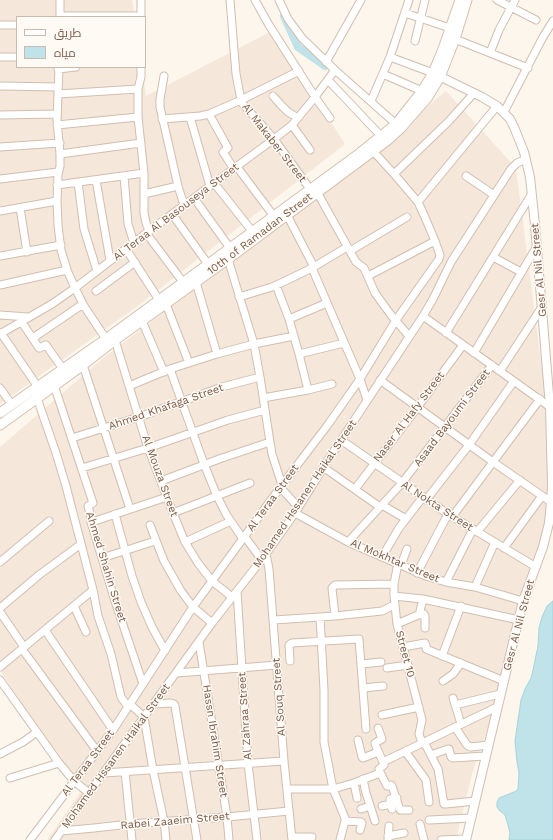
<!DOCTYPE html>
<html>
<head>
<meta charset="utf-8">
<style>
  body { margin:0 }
  #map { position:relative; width:553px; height:840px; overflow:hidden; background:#fdf6ec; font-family:"Work Sans",Cairo,sans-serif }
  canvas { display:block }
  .legend { position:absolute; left:16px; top:16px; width:130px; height:52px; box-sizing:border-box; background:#fffaf3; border:1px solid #cabbb1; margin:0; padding:5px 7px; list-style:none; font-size:12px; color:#7a5c4d }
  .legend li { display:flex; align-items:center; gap:8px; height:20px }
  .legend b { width:20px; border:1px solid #cabbb1 }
</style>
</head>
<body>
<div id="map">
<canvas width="553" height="840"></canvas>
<ul class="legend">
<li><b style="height:5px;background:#fff"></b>طريق</li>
<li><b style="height:11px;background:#bfe3e8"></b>مياه</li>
</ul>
</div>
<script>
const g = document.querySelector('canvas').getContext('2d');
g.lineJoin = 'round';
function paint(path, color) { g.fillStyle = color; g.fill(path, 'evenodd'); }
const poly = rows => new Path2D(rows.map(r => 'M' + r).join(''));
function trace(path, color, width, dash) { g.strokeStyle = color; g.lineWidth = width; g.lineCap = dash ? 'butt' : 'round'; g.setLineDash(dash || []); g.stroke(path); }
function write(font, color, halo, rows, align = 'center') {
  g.font = font + ' "Work Sans",sans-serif'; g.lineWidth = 3; g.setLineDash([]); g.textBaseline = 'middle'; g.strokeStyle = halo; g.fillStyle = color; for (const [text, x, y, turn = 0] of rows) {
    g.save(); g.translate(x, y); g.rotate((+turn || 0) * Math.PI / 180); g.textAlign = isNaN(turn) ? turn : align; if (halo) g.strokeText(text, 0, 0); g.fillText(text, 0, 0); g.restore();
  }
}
paint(poly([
  [0,0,132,0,135,17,17,17,17,67,142,67,146,96,272,31,345,144,139,305,0,404],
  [446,91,516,168,553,455,553,527,522,628,472,774,456,840,47,840,80,793,0,670,0,447,102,359,317,195]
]), '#f5e8da');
const water = poly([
  [553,601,553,840,509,840,510,833,508,825,505,815,499,810,497,807,497,802,499,798,514,792,516,791,518,789,519,773,517,762,515,741,521,700,525,689,531,678,533,670,538,646,539,628,542,617,547,606,553,601]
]);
paint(water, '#bfe3e8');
trace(water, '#a5d3da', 1);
trace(poly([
  [284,16,298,47,325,66]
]), '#bfe3e8', 8);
const minor = poly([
  [230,0,236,74,240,95,242,103,274,139,310,189],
  [255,0,269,25,315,97,330,118],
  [279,0,288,19,302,38,335,70,396,124],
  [497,0,536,20],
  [405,13,450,28],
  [60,16,141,16],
  [60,17,60,0],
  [141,17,141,0],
  [0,25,17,25],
  [455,39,528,68],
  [415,41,425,0],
  [490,53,499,30,515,0],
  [0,57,17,57],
  [390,57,433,73],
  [326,62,361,0],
  [59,67,57,120,60,154,60,166,58,175,57,201,58,225,61,250,67,270,75,288,84,306,106,339],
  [141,67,141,77,138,89,138,117,144,173,144,213,146,223,149,231],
  [58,69,76,67],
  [383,74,422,91],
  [164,76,160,99,160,107,178,186,184,205],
  [328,80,381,136],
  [0,86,58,87],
  [58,94,138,89],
  [273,96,280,104,288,112,298,118],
  [371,101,390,57,409,0],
  [504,112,543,37,553,21],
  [209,114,228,148,223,152,234,169],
  [0,115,57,114],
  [190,117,210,186],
  [162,119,200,116,209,114,241,100,299,71],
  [57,125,138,117],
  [292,125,310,150],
  [0,147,60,143],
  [60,154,141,143],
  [237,167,273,215],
  [394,174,449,121,474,93],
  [124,176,128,224,134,243],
  [466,176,494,195],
  [0,179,58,172],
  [96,180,110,260],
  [78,182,84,229,97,271],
  [214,183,252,231],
  [57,185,144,173],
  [317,192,356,262,364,268,375,293,391,315,409,336],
  [144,194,178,186],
  [194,198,230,248],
  [418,202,497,106],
  [20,208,27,252],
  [0,211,57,201],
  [172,214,208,264],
  [287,215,314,267],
  [146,233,183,282],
  [126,249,159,300],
  [350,251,407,217],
  [0,256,61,245],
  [493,257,521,272],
  [228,259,254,344,260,377,270,442,272,454,282,485],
  [312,268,360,379,367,400],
  [368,276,435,241],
  [196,282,217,354],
  [0,285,67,270],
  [276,285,289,319,299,354,308,390],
  [96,291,135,262],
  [239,297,272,287,283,282,312,268,347,247],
  [166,304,189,363],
  [0,315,28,317],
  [423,316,550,407],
  [289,319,327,303],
  [21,321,39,348,40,348,45,345,46,345,63,369],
  [142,321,164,372],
  [1,333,38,387],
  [446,333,531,195],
  [0,334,52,304,75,288,149,231,274,139,292,125,315,97,335,70],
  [33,338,83,304],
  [115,340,148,448,173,513,185,542,198,563,212,581,232,597],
  [474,353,537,246],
  [299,354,344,343],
  [83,365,130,509],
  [170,369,204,464,217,496,226,514,243,539],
  [500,371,542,307],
  [380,380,493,462,551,502],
  [54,385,93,503,88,506,92,522,91,522,115,601,143,684],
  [129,386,170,369,217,354,254,344,294,336],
  [0,388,12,405],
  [37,398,56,453,66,486,93,590,98,616,111,654,121,697,128,707],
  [263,398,308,390,332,384],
  [72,438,139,417,222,387,260,377],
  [341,440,448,514,536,567],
  [323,467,380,507],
  [82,468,148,448,228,420,265,410],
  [161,481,222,458,270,442],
  [281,488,298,507],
  [355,489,417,408,463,345],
  [426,500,469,445,514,381],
  [382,505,406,519],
  [173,513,250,483],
  [295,513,348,542,426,576,446,582,475,587,523,601],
  [115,514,132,576,141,602,152,627,165,651],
  [452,517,540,399],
  [92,522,167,497],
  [150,525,164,561,181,591,193,607,212,623],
  [477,532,520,480],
  [245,537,262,560],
  [185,542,231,521],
  [348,542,402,483,492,365],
  [504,548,542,496],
  [266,554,269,569,284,761,292,840],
  [382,557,399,528,423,497],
  [102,558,155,541],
  [0,562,49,521],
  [398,563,394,584,394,596,397,624,422,720,419,734,422,743],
  [401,565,407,549],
  [417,573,448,514],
  [446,582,473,529],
  [475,587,495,542],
  [237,591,248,763,257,840],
  [394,596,423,599,519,620],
  [74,606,86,632],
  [0,608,39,575,81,544],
  [0,612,24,647],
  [419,615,423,599],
  [335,616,332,588,335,585,394,584],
  [320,617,324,690,324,742,333,789,345,818,345,821,340,840],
  [274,620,335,616,382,611,394,605],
  [397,624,418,615,424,614,425,616,425,628],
  [45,630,113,730],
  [199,642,227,817,229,840],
  [403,647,425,643,426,645,426,649,504,681],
  [22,649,97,751],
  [442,656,461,606],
  [290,661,289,645,292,643,359,639,366,729],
  [362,664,381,662],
  [0,667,93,590],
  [387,668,408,665],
  [177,673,277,665],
  [0,680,59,763,74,781,89,793],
  [443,681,453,674,461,663],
  [363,688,383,686],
  [453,698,461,724],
  [130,704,144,717,153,770,164,821,166,840],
  [154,704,171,703,174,704,175,706,197,840],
  [455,705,500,694],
  [382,715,419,707],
  [455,727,467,745,471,747,488,745],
  [378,728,382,739,375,743,375,744,383,762],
  [358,740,362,757,363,758,378,752],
  [424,742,438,769,444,804,446,804,475,801],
  [405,751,426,780,429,802],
  [0,754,23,742,37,732],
  [431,755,448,749,449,749,451,757,453,758,485,756],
  [125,772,132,840],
  [380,772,387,786,389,786,391,785,392,786,400,810,409,810],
  [104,773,284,761],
  [10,778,59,763],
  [363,779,366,793,375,821],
  [354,783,357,798],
  [287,789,333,789,354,783,380,773,379,769,384,765,383,762,497,707],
  [382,806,391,804],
  [361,809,370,806],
  [392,809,390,799,397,798],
  [429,820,471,818],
  [345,821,361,822,362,823,360,830],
  [420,824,424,840],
  [61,831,94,828,130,824,227,817,289,811],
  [388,836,404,833],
  [292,837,312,837],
  [388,839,389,826],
  [30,840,113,730,193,607,282,485,327,426,360,379,396,320,439,259,440,255,435,241,424,215,418,202,394,174,373,151],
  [55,840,212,623,266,554,295,513,328,460,423,316,433,299,451,262,511,169,517,163,526,159],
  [441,840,466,839]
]);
const tertiary = poly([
  [435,74,482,97,497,106,510,119,514,127,524,152,530,177,535,225,550,407,552,485,551,502,549,523,543,547,523,601,466,840]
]);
const secondary = poly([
  [0,413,106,339,356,156,396,124,422,91,433,73,443,49,460,0],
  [0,425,83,365,115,340,228,259,388,140,401,128,428,97,440,77,455,39,467,0]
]);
trace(minor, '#d1beb0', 9);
trace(tertiary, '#d1beb0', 10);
trace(secondary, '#d6c0b0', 11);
trace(minor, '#fff', 7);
trace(tertiary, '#fff', 8);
trace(secondary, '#fff', 9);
write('11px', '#7a5c4d', '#fffaf3', [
  ["Al Makaber Street",274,143,52],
  ["Al Teraa Al Basouseya Street",176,212,-37],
  ["10th of Ramadan Street",260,234,-37],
  ["Gesr Al Nil Street",539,270,-95],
  ["Ahmed Khafaga Street",166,407,-19],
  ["Naser Al Hafy Street",409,417,-53],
  ["Asaad Bayoumi Street",452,418,-53],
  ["Al Mouza Street",160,476,70],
  ["Mohamed Hssanen Haikal Street",305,494,-56],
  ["Al Teraa Street",273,498,-54],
  ["Al Nokta Street",437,506,33],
  ["Al Mokhtar Street",395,561,23],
  ["Ahmed Shahin Street",106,567,73],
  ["Gesr Al Nil Street",519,625,-75],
  ["Street 10",405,654,75],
  ["Al Souq Street",279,697,-94],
  ["Al Zahraa Street",245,716,-94],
  ["Hassn Ibrahim Street",215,741,81],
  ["Mohamed Hssanen Haikal Street",116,756,-54],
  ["Al Teraa Street",88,763,-53],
  ["Rabei Zaaeim Street",175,821,-5]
]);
</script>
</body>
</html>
